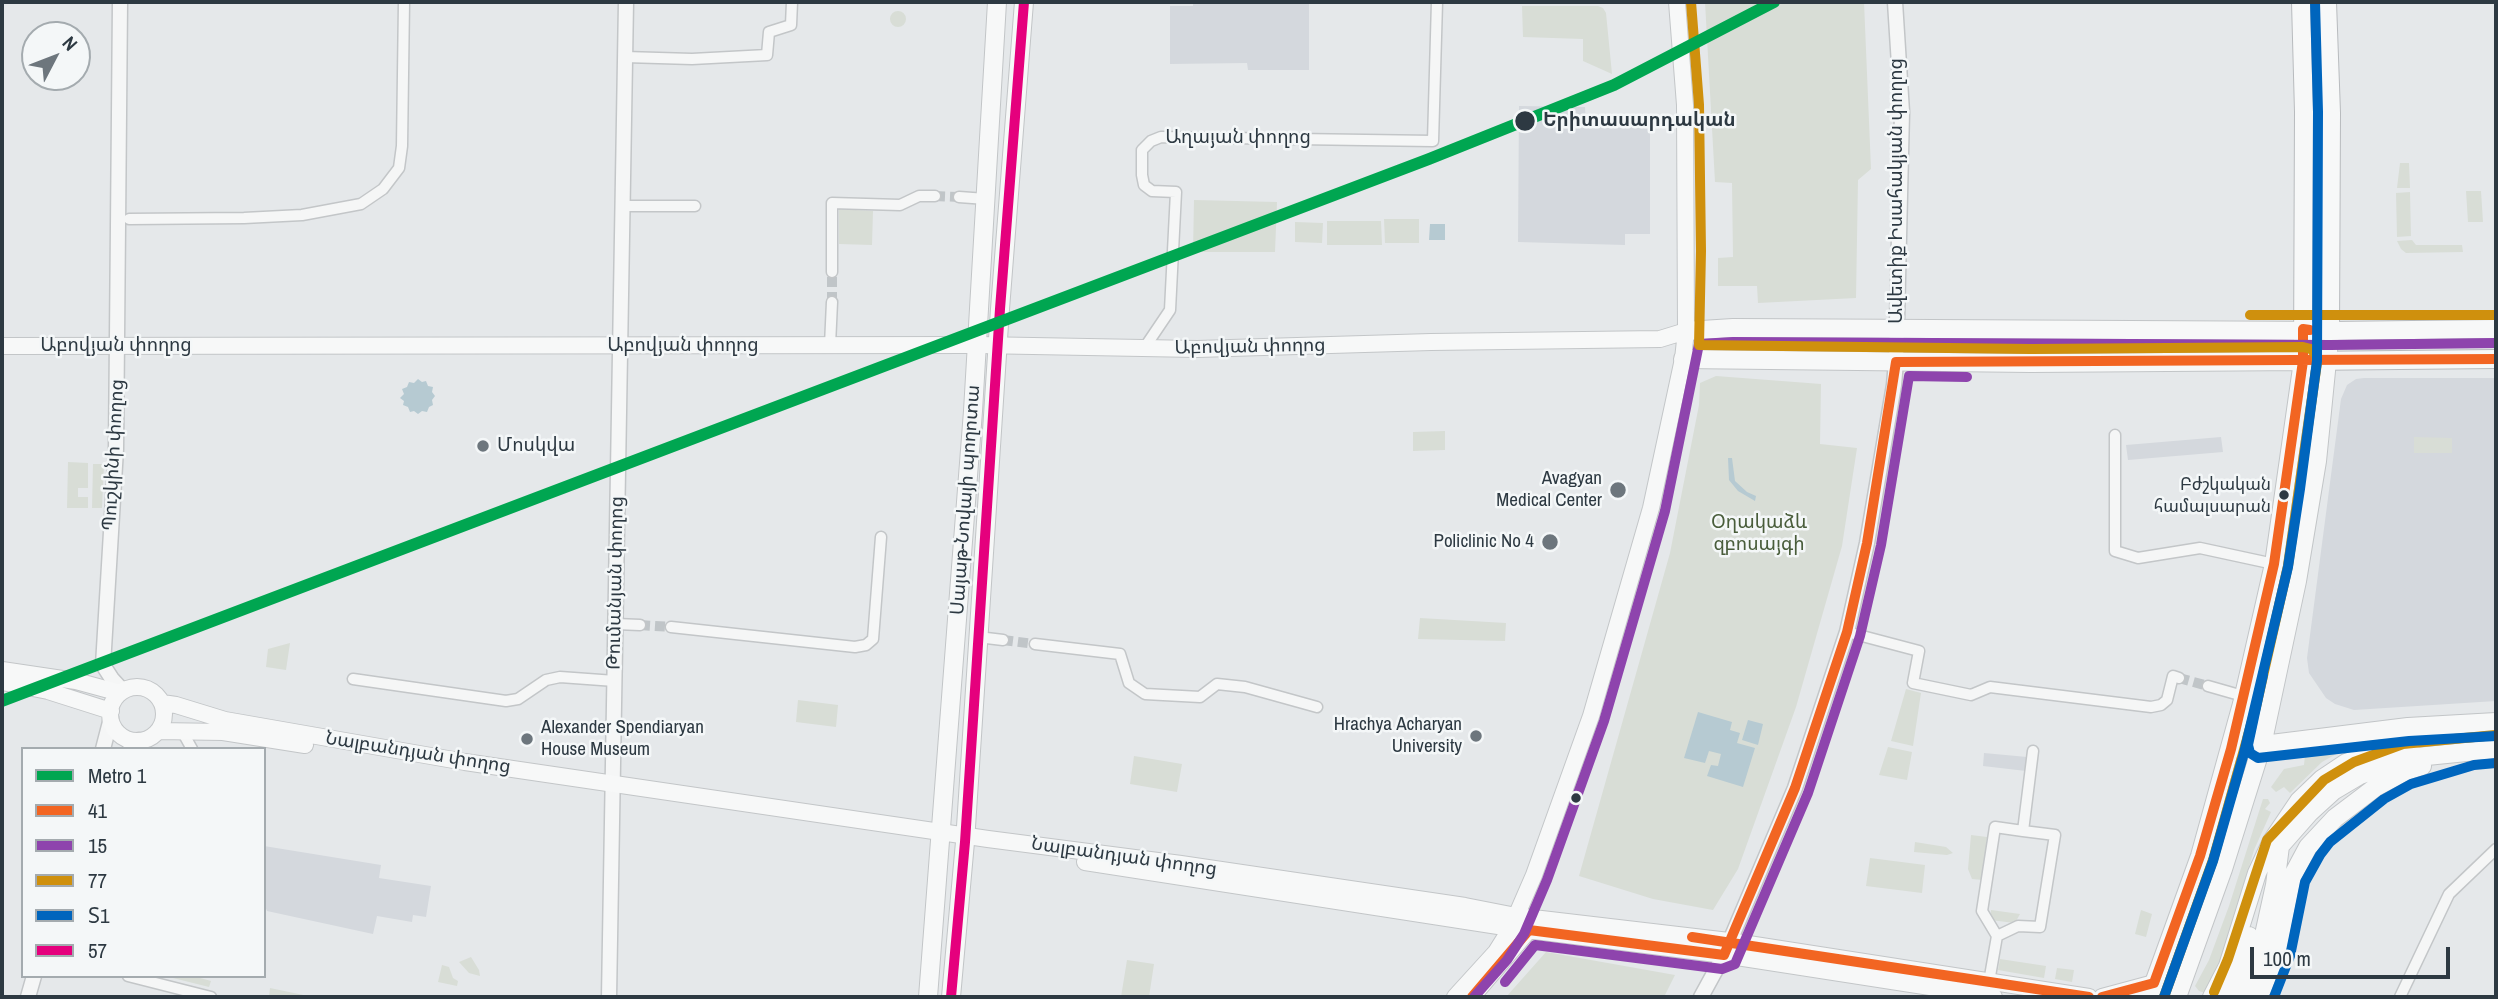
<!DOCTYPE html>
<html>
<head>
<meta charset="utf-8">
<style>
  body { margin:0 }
  #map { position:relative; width:2498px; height:999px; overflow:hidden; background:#e5e8ea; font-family:"Archivo Narrow","Noto Sans Armenian",sans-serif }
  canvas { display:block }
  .frame { position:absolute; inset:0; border:4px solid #2d3942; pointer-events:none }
  .legend { position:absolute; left:21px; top:747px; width:245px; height:231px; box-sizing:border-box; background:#f4f7f8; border:2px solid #a4abaf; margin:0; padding:9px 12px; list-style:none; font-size:21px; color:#2d3942 }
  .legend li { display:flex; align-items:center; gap:14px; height:35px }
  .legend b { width:35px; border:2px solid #a4abaf }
  .north { position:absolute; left:21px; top:21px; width:70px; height:70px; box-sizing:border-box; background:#f4f7f8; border:2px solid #a4abaf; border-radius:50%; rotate:48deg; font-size:19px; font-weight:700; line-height:28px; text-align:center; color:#2d3942 }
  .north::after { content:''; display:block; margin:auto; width:24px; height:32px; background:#6d767d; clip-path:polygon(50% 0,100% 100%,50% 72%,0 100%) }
  .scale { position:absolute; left:2250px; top:947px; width:200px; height:32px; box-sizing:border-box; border:4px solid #2d3942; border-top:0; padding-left:9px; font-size:21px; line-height:24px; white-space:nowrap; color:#2d3942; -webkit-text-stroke:5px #f4f7f8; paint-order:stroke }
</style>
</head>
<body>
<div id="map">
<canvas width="2498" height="999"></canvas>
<div class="frame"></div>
<ul class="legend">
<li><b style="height:9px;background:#00a651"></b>Metro 1</li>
<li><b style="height:9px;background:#f26522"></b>41</li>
<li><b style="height:9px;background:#8e44ad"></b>15</li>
<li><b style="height:9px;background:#cf900d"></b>77</li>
<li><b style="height:9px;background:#0065bd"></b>Տ1</li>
<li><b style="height:9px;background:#e5007d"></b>57</li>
</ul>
<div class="north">N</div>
<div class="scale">100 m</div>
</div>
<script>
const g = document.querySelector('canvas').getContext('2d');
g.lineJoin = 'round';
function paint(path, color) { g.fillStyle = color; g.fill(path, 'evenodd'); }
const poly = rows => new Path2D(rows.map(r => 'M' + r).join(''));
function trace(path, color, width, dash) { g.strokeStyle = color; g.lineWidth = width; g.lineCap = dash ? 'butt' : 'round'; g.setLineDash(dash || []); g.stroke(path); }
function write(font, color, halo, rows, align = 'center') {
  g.font = font + ' "Archivo Narrow","Noto Sans Armenian",sans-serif'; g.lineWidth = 5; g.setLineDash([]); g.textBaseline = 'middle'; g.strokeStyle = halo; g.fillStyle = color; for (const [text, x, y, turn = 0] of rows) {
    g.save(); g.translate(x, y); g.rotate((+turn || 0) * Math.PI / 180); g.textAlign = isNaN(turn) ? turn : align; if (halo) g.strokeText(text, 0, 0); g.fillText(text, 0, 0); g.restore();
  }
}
paint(poly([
  [1193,2,1309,2,1309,70,1248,70,1247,63,1170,64,1170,6,1193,6],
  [1519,106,1585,107,1586,125,1650,123,1650,234,1625,234,1625,245,1518,242],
  [2364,378,2496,378,2496,701,2354,710,2335,704,2326,698,2309,673,2307,658,2341,399,2347,385,2356,379],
  [2221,437,2223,452,2128,460,2126,445],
  [1984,753,2027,757,2026,771,1983,766],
  [264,846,381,865,379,878,431,886,426,917,413,915,412,922,377,916,373,934,267,911,264,904]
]), '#d4d8dd');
paint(poly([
  [1705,2,1864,2,1871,169,1858,180,1856,298,1758,303,1757,286,1718,286,1718,258,1733,257,1732,183,1715,182],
  [1522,6,1598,6,1603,8,1606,13,1612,74,1583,61,1583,39,1523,37],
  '890 19a8 8 0 1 1 16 0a8 8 0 1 1-16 0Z',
  [2400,163,2409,163,2410,188,2397,188],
  [2466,191,2481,191,2483,222,2468,222],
  [2410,192,2411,236,2397,237,2396,193],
  [1194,200,1277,202,1275,252,1193,252],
  [839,209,873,211,872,245,839,244],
  [1384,219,1419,219,1419,243,1385,243],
  [1327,221,1381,221,1382,245,1327,245],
  [1295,222,1323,223,1322,243,1295,242],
  [2412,240,2416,245,2462,245,2463,252,2406,253,2401,249,2397,241],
  [1716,376,1821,384,1820,444,1857,448,1842,546,1796,707,1738,869,1713,910,1653,899,1579,876,1670,553,1699,405,1700,383],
  [1445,431,1445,450,1413,451,1413,432],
  [2414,437,2452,438,2452,453,2414,453],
  [68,462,88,463,88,488,78,488,78,497,88,497,88,508,67,508],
  [93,464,104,464,102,508,92,508],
  [1420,618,1506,623,1505,641,1418,639],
  [290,643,286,670,266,667,268,649],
  [1906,689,1921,693,1913,746,1891,741],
  [798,700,838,705,836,727,796,722],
  [2374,738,2338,753,2322,762,2290,793,2284,787,2276,792,2271,787,2284,769,2304,765,2305,755],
  [1888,747,1912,752,1907,780,1879,775],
  [1134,756,1182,764,1177,792,1130,784],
  [2263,799,2268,799,2270,803,2265,809,2271,812,2254,850,2221,960,2205,993,2199,991,2195,986,2209,960,2229,906],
  [1971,835,1987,837,1983,880,1972,879,1968,869],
  [1915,842,1946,847,1953,853,1947,855,1914,852],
  [1870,858,1925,865,1922,893,1866,886],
  [1991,910,2020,914,2015,923,1990,920],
  [2141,910,2152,914,2146,937,2135,934],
  [1546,952,1675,975,1664,997,1506,997],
  [471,957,479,970,480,976,469,973,459,962],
  [2000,959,2046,966,2044,978,1998,970],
  [1127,960,1154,964,1149,997,1121,997],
  [442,965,449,967,453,978,458,981,457,986,438,982],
  [2057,968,2074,970,2072,982,2055,979],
  [165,976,193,976,211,981,209,987],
  [270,988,313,997,269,997]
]), '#d8ddd6');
paint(poly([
  [1430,224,1445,224,1445,240,1429,240],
  [418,379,422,382,426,381,428,386,433,387,432,392,435,396,432,400,433,405,429,407,427,412,422,411,418,414,414,411,410,412,408,407,403,405,404,401,400,398,404,394,402,389,407,387,409,382,414,383],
  [1728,458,1732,458,1735,481,1747,492,1756,496,1755,501,1738,491,1729,480],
  [1698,712,1732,722,1730,730,1740,733,1737,743,1755,748,1743,787,1707,776,1711,765,1718,766,1721,754,1709,751,1705,763,1684,758],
  [1748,720,1763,724,1758,745,1742,740]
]), '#b6cad2');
trace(poly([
  [935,196,959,197],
  [832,302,832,272],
  [640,625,671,627],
  [1003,640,1035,644],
  [2179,678,2208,686]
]), '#c0c5c8', 10, [10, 5]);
const minor = poly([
  [625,57,692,59,767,55,769,32,791,25,792,2],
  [959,197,986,199],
  [623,206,695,206],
  [129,219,244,218,302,215,361,204,383,189,399,168,402,146,404,2],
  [832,272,832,203,900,205,919,196,935,196],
  [830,345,832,302],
  [1143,350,1170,310,1176,192,1152,191,1144,185,1142,175,1142,150,1151,141,1161,137,1433,141,1437,2],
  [2115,435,2115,551,2138,558,2200,548,2274,564],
  [616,624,640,625],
  [671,627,855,647,866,645,873,639,881,537],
  [1847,632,1919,651,1913,683,1971,695,1990,687,2151,707,2161,705,2167,700,2173,676,2179,678],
  [978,637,1003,640],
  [1035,644,1120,654,1129,683,1145,694,1200,697,1217,684,1245,687,1317,707],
  [353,679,506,701,518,699,546,680,560,677,615,681],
  [2208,686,2243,696],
  [182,731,192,749],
  [1997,936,1982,911,1995,827,2023,831,2033,751],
  [128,976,211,997],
  [1989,982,1997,936,2018,926,2040,927,2055,835,2023,831],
  [2400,997,2449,894,2496,849]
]);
const tertiary = poly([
  [120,2,116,449,103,665,112,679,123,691],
  [103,749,111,718],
  [130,749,139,740],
  [28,997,34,976],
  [609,997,626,2],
  [1701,997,1724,955,1795,788,1847,632,1867,543,1894,385,1896,362,1902,112,1895,2]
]);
const secondary = poly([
  [2,346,978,345,1197,349,1431,342,1660,339,1686,331],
  [2,670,76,681,120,693],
  [2,682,48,691,111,711],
  '110 714a27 27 0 1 1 54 0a27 27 0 1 1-54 0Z',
  [162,703,176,705,225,720,465,762,988,839,1181,864,1465,906,1516,916,1729,941,2089,997],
  [158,731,223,732,305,745],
  [1085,862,1511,928,1724,955,1994,997],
  [1455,997,1496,952,1511,928,1534,875,1591,716,1651,508,1683,359,1686,331,1685,105,1677,2],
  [1472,997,1529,930],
  [2102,997,2154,983]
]);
const primary = poly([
  [1686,331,1733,328,2330,331,2317,461,2297,581,2262,745,2223,869,2177,997],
  [1683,359,2031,363,2303,361,2274,564,2242,704,2200,856,2149,997],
  [2231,749,2408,727,2496,722],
  [2276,857,2280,846,2310,812,2333,791,2360,775,2407,758,2496,749],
  [928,997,973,411,997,2],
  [951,997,965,842,1000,309,1024,2],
  [2212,997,2228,966,2257,873,2272,841,2299,801,2322,779,2346,763,2407,741,2472,724],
  [2227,997,2241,964,2249,936],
  [2243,997,2258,962,2275,885,2280,846],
  [2259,997,2277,952,2292,877,2308,847,2335,818,2376,787,2406,771,2422,766]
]);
const trunk = poly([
  [2301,2,2304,112,2303,361,2496,359],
  [2327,2,2331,113,2330,331,2496,329]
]);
trace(minor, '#c3c6c8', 13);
trace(tertiary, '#c3c6c8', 17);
trace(secondary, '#c3c6c8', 18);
trace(primary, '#c2c5c7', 20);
trace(trunk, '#b8bbbe', 20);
trace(minor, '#f5f6f6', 10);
trace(tertiary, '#f5f6f6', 14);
trace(secondary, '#f7f8f8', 16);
trace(primary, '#f7f8f8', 18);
trace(trunk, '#f7f8f8', 18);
trace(poly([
  [1692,937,2089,997],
  [1472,997,1529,930,1724,955,1795,788,1847,632,1867,543,1896,362,2496,359],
  [2102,997,2154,983,2200,856,2231,749,2274,564,2303,361,2303,329,2310,330]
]), '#f26522', 10);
trace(poly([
  [1505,982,1535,945,1722,969,1735,964,1808,793,1860,636,1881,545,1909,376,1967,377],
  [1474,997,1507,960,1524,934,1547,880,1604,721,1665,511,1699,344,1733,342,2330,345,2496,343]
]), '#8e44ad', 10);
trace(poly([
  [1691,2,1699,105,1701,251,1699,345,2031,349,2303,347,2311,349,2316,355,2317,363,2288,566,2256,707,2213,860,2164,997],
  [2250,315,2496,315],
  [2214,992,2228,959,2267,840,2324,780,2354,762,2403,744,2495,735]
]), '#cf900d', 10);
trace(poly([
  [2263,675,2248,745,2250,753,2258,758,2409,741,2496,736],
  [2164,997,2213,861,2244,753,2288,567,2300,489,2317,361,2318,112,2315,2],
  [2274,997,2290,956,2305,882,2320,855,2330,842,2384,799,2411,784,2474,765,2496,763]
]), '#0065bd', 10);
trace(poly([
  [951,997,965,842,1000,309,1024,2]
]), '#e5007d', 10);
trace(poly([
  [2,701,1429,159,1614,85,1774,2]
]), '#00a651', 12);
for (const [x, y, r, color] of [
  [1525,121,11,"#2d3942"],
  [483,446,7,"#6d767d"],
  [1618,490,9,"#6d767d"],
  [2284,495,6,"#2d3942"],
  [1550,542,9,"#6d767d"],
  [1476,736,7,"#6d767d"],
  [527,739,7,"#6d767d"],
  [1576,798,6,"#2d3942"]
]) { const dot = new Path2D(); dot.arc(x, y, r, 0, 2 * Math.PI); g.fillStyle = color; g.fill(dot); trace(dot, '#f4f7f8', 2.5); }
write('17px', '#2d3942', '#f4f7f8', [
  ["Բժշկական",2271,485],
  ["համալսարան",2271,507]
], 'right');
write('bold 19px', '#2d3942', '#f4f7f8', [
  ["Երիտասարդական",1543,121]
], 'left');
write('19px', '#2d3942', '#f4f7f8', [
  ["Աղայան փողոց",1238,138],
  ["Ավետիք Իսահակյան փողոց",1897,191,-90],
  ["Աբովյան փողոց",116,346],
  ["Աբովյան փողոց",683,346],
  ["Աբովյան փողոց",1250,347,-1],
  ["Պուշկինի փողոց",114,455,-87],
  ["Սայաթ-Նովայի պողոտա",966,500,-86],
  ["Թումանյան փողոց",616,583,-89],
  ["Նալբանդյան փողոց",418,753,9],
  ["Նալբանդյան փողոց",1124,857,8]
]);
write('19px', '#2d3942', '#f4f7f8', [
  ["Մոսկվա",497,446,"left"],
  ["Avagyan",1602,479],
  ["Medical Center",1602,501],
  ["Policlinic No 4",1534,542],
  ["Hrachya Acharyan",1462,725],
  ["University",1462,747],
  ["Alexander Spendiaryan",541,728,"left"],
  ["House Museum",541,750,"left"]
], 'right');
write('19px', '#495d3b', '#f4f7f8', [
  ["Օղակաձև",1759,523],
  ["զբոսայգի",1759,545]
]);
</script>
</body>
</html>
